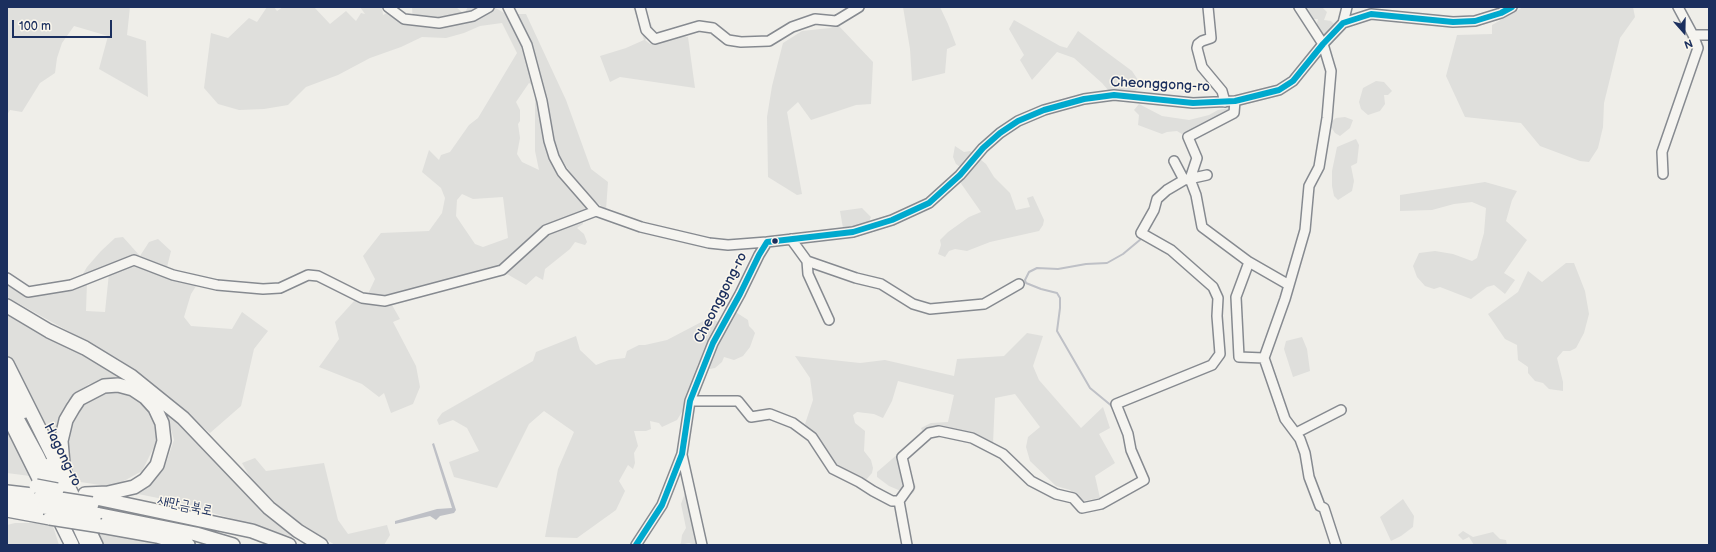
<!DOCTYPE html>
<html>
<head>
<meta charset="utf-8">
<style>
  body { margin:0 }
  #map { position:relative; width:1716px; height:552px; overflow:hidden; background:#efeee9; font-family:"Balsamiq Sans",sans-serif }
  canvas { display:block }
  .frame { position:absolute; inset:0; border:8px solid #1b2f5e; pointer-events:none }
  .north { position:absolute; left:1664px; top:12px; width:40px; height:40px; -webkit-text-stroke:3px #fbf7ec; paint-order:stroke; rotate:160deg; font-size:11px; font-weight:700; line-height:16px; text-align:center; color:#1b2f5e }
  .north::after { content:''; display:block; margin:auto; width:14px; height:18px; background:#1b2f5e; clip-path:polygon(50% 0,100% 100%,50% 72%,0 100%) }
  .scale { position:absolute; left:12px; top:20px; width:100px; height:18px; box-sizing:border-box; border:2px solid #1b2f5e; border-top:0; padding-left:5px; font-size:12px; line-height:14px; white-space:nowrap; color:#1b2f5e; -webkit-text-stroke:3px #fbf7ec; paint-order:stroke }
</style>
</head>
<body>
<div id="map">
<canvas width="1716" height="552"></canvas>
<div class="frame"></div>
<div class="north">N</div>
<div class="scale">100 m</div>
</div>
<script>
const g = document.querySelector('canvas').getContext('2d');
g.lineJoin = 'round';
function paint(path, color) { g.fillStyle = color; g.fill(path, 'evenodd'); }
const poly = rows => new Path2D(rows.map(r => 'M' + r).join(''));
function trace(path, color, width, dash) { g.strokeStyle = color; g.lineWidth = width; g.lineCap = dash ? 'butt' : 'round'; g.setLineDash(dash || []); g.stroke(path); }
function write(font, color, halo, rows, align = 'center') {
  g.font = font + ' "Balsamiq Sans","Poor Story",sans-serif'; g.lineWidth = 3; g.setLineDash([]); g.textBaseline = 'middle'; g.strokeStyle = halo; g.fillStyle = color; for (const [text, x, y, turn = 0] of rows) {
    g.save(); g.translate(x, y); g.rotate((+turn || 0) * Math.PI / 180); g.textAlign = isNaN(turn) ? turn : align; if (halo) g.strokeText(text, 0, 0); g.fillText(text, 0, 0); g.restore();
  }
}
paint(poly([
  [7,7,130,7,127,35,146,41,148,97,99,69,108,36,74,26,62,43,57,58,55,73,40,83,22,112,10,110,7,115],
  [267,7,274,7,277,11,283,7,314,7,330,24,346,11,356,21,361,13,365,14,360,7,382,7,383,15,391,11,413,22,412,7,456,7,464,14,468,7,494,7,506,14,526,14,566,100,591,169,608,182,606,210,581,189,557,152,550,157,595,216,591,219,582,220,583,224,577,228,584,234,587,242,585,245,575,242,570,249,545,269,543,280,536,276,526,285,507,274,502,265,384,296,368,294,375,279,363,256,381,233,429,231,442,213,445,198,441,188,422,172,429,150,439,160,441,155,450,152,469,125,478,118,517,53,502,23,480,26,464,33,446,38,422,37,401,47,370,58,338,75,306,87,288,105,264,109,239,110,218,104,204,88,211,33,228,38,249,18,257,22],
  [529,83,535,87,535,151,539,170,522,162,517,154,520,138,518,124,520,121,520,110,516,102],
  [462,194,473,199,503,197,508,238,483,247,475,244,456,216,457,200],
  [633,7,647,7,645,9,655,33,645,40,650,44,678,35,688,37,695,88,620,77,610,82,600,56,626,48,644,40],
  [903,7,940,7,948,24,956,45,947,49,945,73,912,81,910,49],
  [1307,7,1322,7,1327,12,1324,20,1331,21,1335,25,1329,35,1321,35,1316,27,1318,19,1311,19,1305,9],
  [1523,7,1633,7,1635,17,1620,38,1604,103,1603,127,1598,148,1589,162,1580,161,1540,146,1521,123,1465,117,1446,76,1457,35,1492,34,1492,25],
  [1014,20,1060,46,1067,48,1078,31,1132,71,1138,80,1140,88,1132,93,1117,92,1113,90,1108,90,1102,83,1074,58,1057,52,1032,80,1020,60,1024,55,1009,29],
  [838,25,873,62,871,104,856,105,811,120,798,102,787,112,802,194,797,195,768,177,767,117,772,86,783,43,802,31,830,28],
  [1376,81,1384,82,1392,91,1388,95,1384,95,1385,104,1380,111,1368,115,1361,109,1359,102,1363,88],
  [1139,104,1162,116,1189,120,1209,115,1218,110,1230,108,1223,115,1185,136,1177,131,1167,132,1162,134,1138,125,1139,115,1134,110],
  [1345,117,1353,120,1350,128,1340,136,1335,133,1331,127,1332,121,1336,118],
  [1356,139,1359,145,1357,163,1351,166,1354,181,1352,191,1338,200,1334,196,1332,186,1332,171,1337,147],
  [955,146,964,152,970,151,986,164,994,177,1010,193,1016,210,1030,207,1027,198,1033,196,1044,220,1043,225,1039,231,990,242,967,251,955,249,949,251,945,257,938,254,941,245,940,240,948,232,969,217,981,212,960,182,967,172,956,164,953,157],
  [1485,182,1517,191,1512,200,1506,221,1527,240,1504,273,1515,280,1505,294,1494,285,1487,287,1471,299,1440,287,1434,289,1425,286,1417,277,1413,266,1419,253,1435,251,1453,254,1472,261,1477,258,1484,233,1486,208,1472,202,1454,204,1432,210,1400,211,1400,195],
  [862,208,871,217,865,231,849,235,843,228,840,211],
  [123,237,140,256,149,242,158,239,171,251,167,267,140,256,115,264,80,279,87,267,101,251,115,238],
  [1566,263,1574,263,1585,291,1589,314,1584,333,1576,348,1570,351,1563,351,1557,358,1563,382,1563,391,1549,389,1543,383,1535,381,1528,373,1528,367,1518,360,1517,345,1505,339,1488,314,1518,292,1528,271,1542,282],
  [133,264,198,283,191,294,184,317,191,326,232,329,242,312,268,331,254,349,241,406,210,433,120,360,7,297,7,282,25,294,87,282,86,311,105,312,109,273],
  [355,300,383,307,392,305,400,319,393,322,416,366,420,387,413,404,391,413,384,393,379,397,362,384,319,367,339,339,335,322],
  [7,309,105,365,126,380,89,384,67,401,55,443,7,358],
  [734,311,748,320,749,326,753,330,755,333,750,347,743,356,734,360,724,357,722,362,715,368,710,369,708,367,709,361],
  [709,318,719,322,697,366,699,370,688,402,677,420,662,427,659,423,650,421,651,429,646,431,634,431,638,446,634,453,635,463,633,469,628,465,619,481,625,491,616,510,577,538,545,537,558,469,574,432,544,411,529,424,497,488,454,477,449,462,479,451,467,428,453,420,439,425,437,420,442,413,533,361,536,352,576,336,580,350,596,365,609,360,625,358,627,351,639,345,645,345,667,340],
  [1027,333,1043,336,1033,366,1039,380,1081,428,1103,407,1110,428,1099,434,1115,463,1095,476,1100,498,1084,501,1070,490,1056,486,1030,461,1026,447,1028,437,1040,427,1015,394,995,398,993,444,951,429,923,433,921,428,931,423,948,422,954,395,898,381,892,401,883,418,874,414,857,412,853,415,855,423,865,431,864,451,871,460,873,468,872,473,865,481,837,468,805,424,813,400,810,378,795,356,860,363,885,360,954,376,957,359,1004,356],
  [1302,337,1307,349,1310,371,1293,377,1284,349,1286,341],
  [104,391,131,392,151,410,159,437,142,471,113,487,74,481,68,459,68,428,82,405],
  [165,407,299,539,173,501,128,492,147,487,164,469,174,440],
  [7,430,14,442,30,476,7,473],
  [899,453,901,463,909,469,916,487,914,492,909,496,908,494,889,486,877,477,877,472],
  [255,458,266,471,324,463,338,520,348,534,387,525,390,535,384,545,335,545,288,515,251,479,242,463],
  [685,493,695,496,699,507,698,541,696,545,689,543,679,545,681,543,682,535,686,528,681,504],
  [1403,499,1414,516,1413,527,1401,536,1391,541,1380,517],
  [15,523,52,523,59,545,7,545,7,525],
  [1463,531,1473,537,1493,532,1500,539,1506,540,1507,545,1474,545,1469,537,1463,540,1458,535],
  [99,532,124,535,158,545,104,545]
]), '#dfdfdc');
paint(poly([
  [434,443,456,510,454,513,440,516,436,520,430,516,395,524,395,521,437,509,452,508,432,444]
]), '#bec0c6');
trace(poly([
  [1113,407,1090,388,1057,331,1060,308,1060,298,1057,293,1041,289,1026,283,1025,280,1029,272,1037,268,1058,269,1086,264,1107,263,1123,254,1141,239]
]), '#bec0c6', 2);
const minor = poly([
  [388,7,404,19,439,23,473,16,489,7],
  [508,7,527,45,542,101,549,141,554,157,562,172,596,211],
  [640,7,646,30,655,39,699,26,713,28,728,40,741,42,769,41,792,27,815,19,836,21,859,7],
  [1208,7,1211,38,1202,41,1198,44,1197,48,1202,67,1222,91,1225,102],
  [1299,7,1323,44,1331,71,1327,118,1319,167,1309,186,1305,230,1285,299,1264,358,1285,419,1300,439,1305,453,1309,477,1320,506,1324,508,1336,545],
  [1343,23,1347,7],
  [1693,35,1709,35],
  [1235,101,1234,113,1188,137,1197,158,1190,179,1196,195,1202,227,1249,262,1289,285],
  [1174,161,1184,180,1207,175],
  [1663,174,1662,152,1698,48,1693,35,1678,7],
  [596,211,641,227,709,243,728,245,767,242],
  [791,239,807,261,856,278,881,284,913,304,930,309,984,304,1019,284],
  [807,261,808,274,829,320],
  [1249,262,1236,297,1239,357,1264,358],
  [7,278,28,292,71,285,134,260,173,275,217,285,263,289,280,288,308,275,318,276,362,298,385,301,502,270,546,230,596,211],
  [690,401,738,401,751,417,770,414,793,423,812,437,833,469,859,482,873,491,892,501,899,501],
  [1296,433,1341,410],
  [682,455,702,545],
  [636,545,662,505,682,454,690,401,713,343,740,294,759,255,767,242,853,232,892,220,929,203,960,175,983,148,1000,133,1018,121,1044,110,1084,99,1114,95,1193,103,1235,101,1279,90,1293,81,1323,44,1343,23,1371,14,1453,22,1475,21,1501,13,1512,7],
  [907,545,899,501,909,487,902,457,929,433,939,431,972,438,1003,454,1031,481,1056,494,1073,498,1082,508,1101,504,1144,480,1131,450,1128,434,1116,404,1212,365,1220,354,1217,316,1218,298,1213,287,1171,250,1141,233,1154,210,1157,199,1167,190,1184,180]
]);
const major = poly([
  [7,380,24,412],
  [7,399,38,456,48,477],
  [50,464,87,545]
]);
const highway = poly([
  [7,306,49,331,85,348,131,376,183,418,269,508,298,531,321,545],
  [7,364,68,486,96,545],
  [7,414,72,545],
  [68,486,63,464,61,441,66,420,73,408,79,399,104,386,118,385,133,389,145,397,155,408,162,423,164,441,157,465,145,480,134,487,108,493,85,494],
  [7,492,41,496],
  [96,498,252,531,289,545],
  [13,503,44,507],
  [7,510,50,518],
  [96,514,196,534,233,545],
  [101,526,157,536,188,545]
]);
trace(minor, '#868a90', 12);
trace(major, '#868a90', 15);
trace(highway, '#868a90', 16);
trace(minor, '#f5f4f0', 9);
trace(major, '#f5f4f0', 12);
trace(highway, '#f5f4f0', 13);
const highwayBridge = poly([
  [36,486,57,490],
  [41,496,92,504],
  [44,507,96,514],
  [50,518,101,526]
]);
trace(highwayBridge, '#868a90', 16, []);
trace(highwayBridge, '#f5f4f0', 13);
trace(poly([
  [636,545,662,505,682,454,690,401,713,343,740,294,759,255,767,242,853,232,892,220,929,203,960,175,983,148,1000,133,1018,121,1044,110,1084,99,1114,95,1193,103,1235,101,1279,90,1293,81,1323,44,1343,23,1371,14,1453,22,1475,21,1501,13,1512,7]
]), '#00a9ce', 6);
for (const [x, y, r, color] of [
  [775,241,3.5,"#1b2f5e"]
]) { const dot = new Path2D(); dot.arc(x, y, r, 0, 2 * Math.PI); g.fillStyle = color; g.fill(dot); trace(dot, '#fbf7ec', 1.5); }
write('14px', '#1b2f5e', '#fbf7ec', [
  ["Cheonggong-ro",1160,85,3],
  ["Cheonggong-ro",721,298,-63],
  ["Hagong-ro",62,455,64],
  ["새만금북로",185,506,12]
]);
</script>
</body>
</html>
